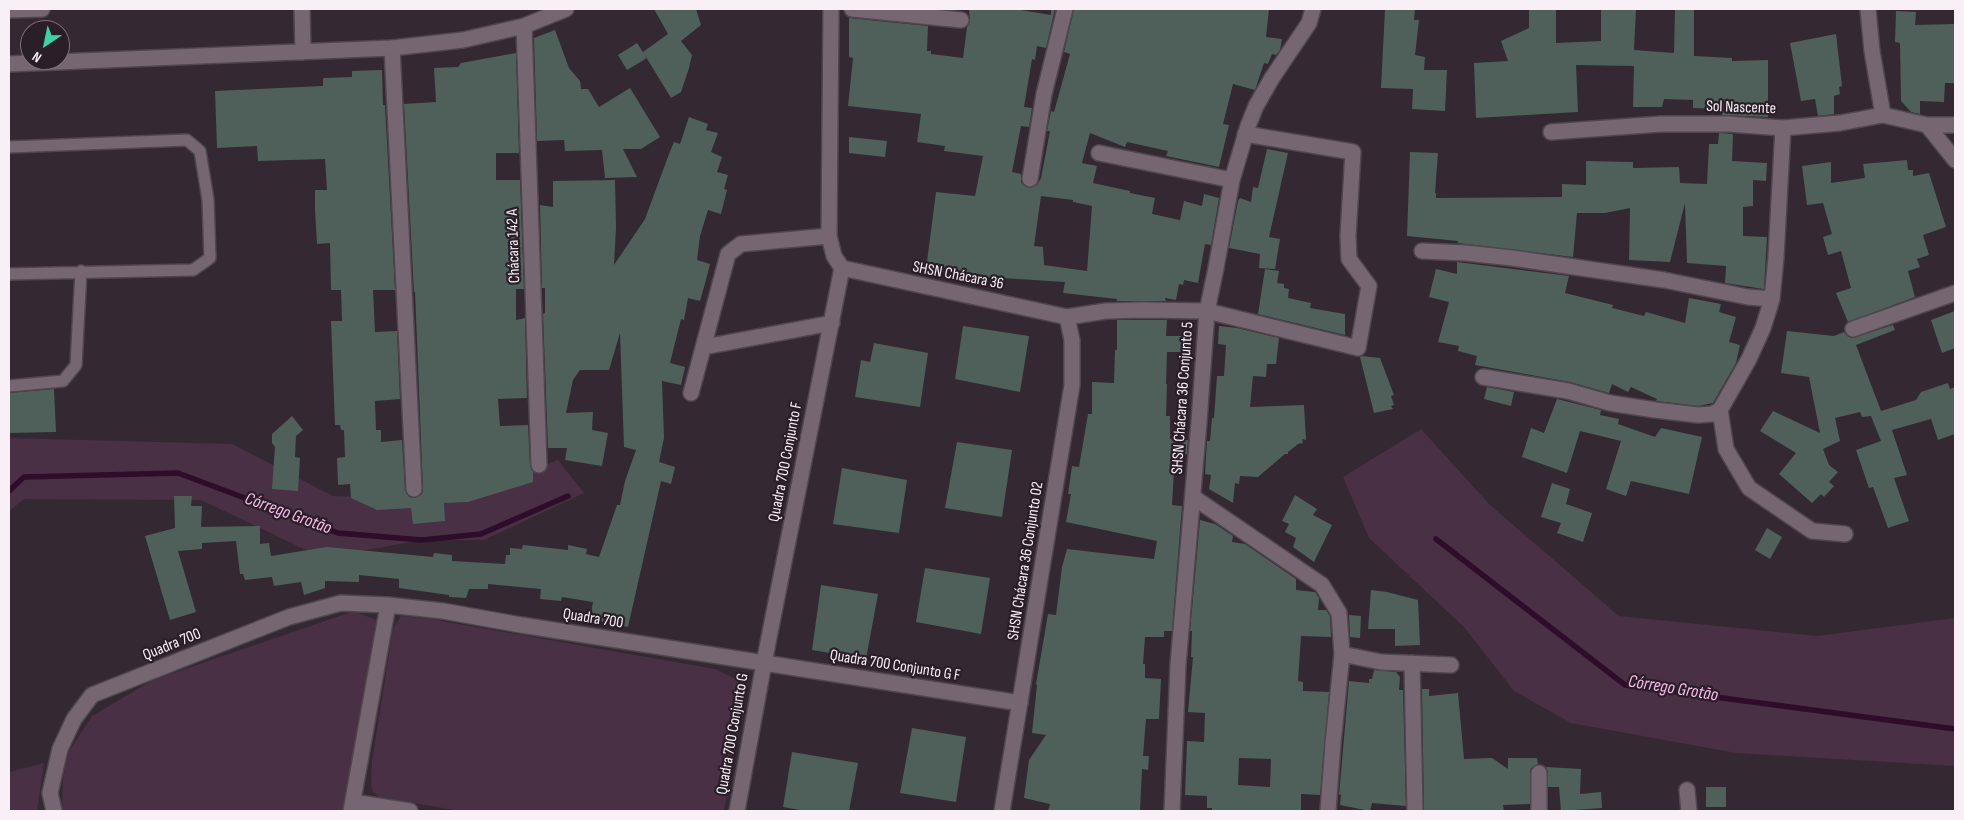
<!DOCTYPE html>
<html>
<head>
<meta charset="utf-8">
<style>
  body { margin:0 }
  #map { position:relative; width:1964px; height:820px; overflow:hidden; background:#342832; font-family:"Sofia Sans Condensed",sans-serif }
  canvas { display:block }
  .frame { position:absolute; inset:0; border:10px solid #f9f0f7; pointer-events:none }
  .north { position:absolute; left:20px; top:20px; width:50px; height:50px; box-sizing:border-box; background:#2a1e28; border:1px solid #7d727b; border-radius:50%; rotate:214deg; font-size:14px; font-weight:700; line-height:20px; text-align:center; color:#f9f0f7 }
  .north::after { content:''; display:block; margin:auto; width:18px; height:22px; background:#39d4a5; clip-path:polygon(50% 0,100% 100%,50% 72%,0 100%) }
</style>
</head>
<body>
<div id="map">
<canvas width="1964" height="820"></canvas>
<div class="frame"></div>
<div class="north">N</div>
</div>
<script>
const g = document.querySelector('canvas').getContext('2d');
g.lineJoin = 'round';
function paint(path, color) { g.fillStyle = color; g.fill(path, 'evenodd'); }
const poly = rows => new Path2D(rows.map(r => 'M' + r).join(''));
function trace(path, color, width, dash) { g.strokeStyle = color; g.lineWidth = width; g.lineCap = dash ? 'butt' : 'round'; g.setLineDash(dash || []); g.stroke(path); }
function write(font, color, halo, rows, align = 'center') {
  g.font = font + ' "Sofia Sans Condensed",sans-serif'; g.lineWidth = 4.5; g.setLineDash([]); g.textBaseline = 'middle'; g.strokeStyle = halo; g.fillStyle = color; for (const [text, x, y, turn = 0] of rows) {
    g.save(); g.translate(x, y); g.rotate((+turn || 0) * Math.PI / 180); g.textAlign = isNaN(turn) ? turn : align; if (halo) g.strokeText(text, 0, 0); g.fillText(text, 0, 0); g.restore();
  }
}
paint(poly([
  [1421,429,1490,505,1619,616,1817,636,1955,618,1955,766,1736,753,1571,723,1514,691,1464,627,1369,538,1343,477],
  [9,438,232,444,333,496,459,500,558,460,584,493,484,540,422,540,323,558,201,500,24,499,9,511],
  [354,611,376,620,344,811,62,811,63,778,69,751,92,716,153,680],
  [401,616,430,619,715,669,742,682,745,692,724,811,460,811,380,797,373,792,371,784,372,761,393,629],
  [44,763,37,811,9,811,9,772]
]), '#493044');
trace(poly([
  [9,491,24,477,178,473,338,533,422,540,481,534,568,496],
  [1436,539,1625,685,1955,729]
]), '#2d0d29', 5.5);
paint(poly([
  [654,9,696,9,701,25,681,41,692,55,689,68,681,92,671,98,643,52,668,34],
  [969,9,1015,9,1051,15,1051,9,1055,9,1046,48,1037,46,1035,60,1032,59,1024,107,1032,108,1029,127,1021,126,1012,172,1021,174,1021,183,1029,188,1037,185,1041,178,1050,131,1047,131,1051,111,1054,112,1070,54,1064,52,1074,9,1269,9,1266,37,1282,39,1280,50,1276,55,1272,54,1268,64,1264,63,1255,90,1233,84,1223,124,1229,125,1219,167,1166,156,1168,151,1127,142,1125,147,1090,133,1082,163,1097,166,1093,183,1130,191,1130,193,1155,198,1152,214,1180,220,1184,201,1202,206,1204,194,1219,198,1211,245,1205,244,1198,283,1184,280,1183,285,1179,284,1176,300,1165,298,1166,301,1117,301,1117,299,1063,293,1065,282,987,277,987,280,926,269,936,192,975,196,983,156,944,151,945,146,917,142,921,114,848,106,853,58,849,57,849,18,928,26,927,51,931,51,931,54,963,58,967,27,970,21],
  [1041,196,1073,200,1073,202,1092,206,1087,271,1044,265,1043,247,1034,246],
  [1385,9,1415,9,1414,20,1419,20,1415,55,1425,57,1424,70,1447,70,1445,111,1412,109,1413,89,1381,88],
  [1529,9,1556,9,1556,43,1601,41,1601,9,1636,9,1634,50,1674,53,1675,9,1694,9,1694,56,1732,58,1732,61,1768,60,1768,117,1722,115,1723,109,1693,108,1693,100,1664,99,1662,107,1633,107,1634,66,1576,65,1578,112,1476,118,1474,63,1508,61,1501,41,1529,28],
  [1896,11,1916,12,1915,25,1955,24,1955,83,1945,83,1944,102,1920,101,1920,114,1911,112,1901,101,1900,43,1895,42],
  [555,30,569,68,580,81,581,89,588,89,599,107,630,88,660,137,641,149,623,149,637,177,605,178,602,150,565,151,564,140,537,141,534,38],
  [1836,34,1842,86,1839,87,1840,94,1834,96,1834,114,1818,116,1815,99,1801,101,1790,43],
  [637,43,647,58,627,70,618,55],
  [516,53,519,153,496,153,496,180,520,180,524,289,516,289,516,320,525,318,527,398,498,399,500,426,528,425,530,465,533,472,533,482,468,502,444,503,445,521,413,524,411,508,377,510,351,498,350,484,338,485,337,458,345,457,344,430,341,430,340,425,335,425,331,321,342,321,341,290,331,290,330,243,317,244,315,210,315,190,327,190,325,159,258,161,257,146,217,148,215,91,323,86,323,78,352,77,352,71,382,70,383,105,385,105,395,290,373,290,375,332,397,331,400,399,375,401,376,430,381,430,381,442,402,440,405,490,409,497,415,498,422,494,423,489,415,292,414,292,404,104,436,102,434,68,458,67,461,63],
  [689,117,708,124,706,130,718,133,711,152,722,157,717,172,728,175,724,189,727,190,721,214,708,210,700,236,697,260,710,264,706,280,700,301,688,298,684,320,681,319,670,363,685,367,681,385,662,381,664,438,659,462,675,467,671,484,661,481,628,627,590,619,593,602,562,597,561,601,540,599,541,589,488,584,488,589,469,589,466,598,449,597,449,595,399,588,399,579,359,575,359,582,325,581,325,588,304,595,301,582,274,586,272,577,245,580,243,574,240,574,236,541,202,543,202,549,178,551,196,612,170,620,145,536,175,528,174,496,192,496,191,506,202,506,201,527,260,526,260,544,269,543,271,556,327,547,433,557,434,553,452,555,452,561,505,564,506,555,510,555,510,548,522,549,523,545,568,550,568,545,587,549,586,554,599,557,617,505,620,505,625,481,636,450,624,447,620,333,609,370,580,370,573,380,566,413,593,412,592,430,608,433,602,466,565,460,567,448,548,448,543,314,545,313,545,288,542,288,540,205,553,207,553,181,615,180,616,228,614,265,645,219,669,154,674,142,680,144],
  [1719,133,1733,134,1732,161,1767,163,1766,181,1753,180,1753,206,1743,207,1743,236,1767,237,1764,289,1725,283,1726,266,1687,263,1685,203,1670,262,1629,260,1630,208,1605,213,1577,213,1573,257,1458,243,1458,241,1407,236,1410,152,1438,153,1435,193,1436,193,1436,198,1562,197,1562,184,1586,185,1586,161,1633,162,1633,168,1679,167,1680,183,1707,184,1709,144,1718,144],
  [849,137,887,141,885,157,849,153],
  [1267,149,1288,153,1269,237,1280,239,1275,269,1259,268,1260,254,1229,248,1238,201,1240,198,1251,202,1253,187,1258,188],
  [1907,160,1908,170,1913,170,1913,176,1929,173,1946,227,1923,235,1929,255,1917,259,1920,267,1908,271,1915,297,1848,322,1836,293,1851,288,1841,251,1828,255,1823,237,1832,234,1823,203,1807,205,1802,166,1831,162,1831,183,1865,178,1863,164],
  [1457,262,1569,276,1565,293,1613,305,1612,308,1644,316,1646,312,1685,323,1689,298,1721,304,1719,312,1736,317,1729,342,1740,345,1736,363,1713,403,1698,406,1656,401,1657,399,1631,387,1628,392,1612,384,1609,393,1570,382,1475,365,1477,356,1458,351,1459,346,1438,342,1449,302,1429,297,1436,269,1457,274],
  [1265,269,1279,271,1277,283,1284,284,1284,288,1289,289,1288,298,1311,303,1310,308,1345,314,1345,335,1258,314],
  [1955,311,1955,348,1942,353,1931,320],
  [1117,320,1167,320,1166,336,1186,336,1185,352,1167,352,1166,384,1167,384,1166,416,1170,416,1170,439,1188,440,1187,454,1175,453,1172,505,1182,506,1172,631,1164,631,1164,637,1145,637,1143,664,1145,664,1145,678,1161,679,1159,719,1146,719,1143,756,1149,756,1148,770,1142,769,1140,811,1048,811,1050,804,1024,798,1029,760,1046,735,1032,733,1037,685,1036,684,1048,614,1056,615,1062,567,1067,549,1154,559,1157,541,1066,522,1071,494,1068,494,1072,466,1079,467,1088,414,1092,414,1092,382,1114,383,1115,350,1117,350],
  [1893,325,1895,330,1856,345,1881,411,1916,400,1921,392,1948,383,1950,389,1955,387,1955,434,1938,440,1931,419,1892,430,1907,475,1894,478,1909,521,1888,528,1873,487,1869,488,1856,450,1881,441,1871,416,1862,417,1860,412,1835,418,1840,441,1823,449,1829,465,1838,472,1829,482,1834,486,1824,497,1821,494,1812,503,1779,474,1796,453,1760,431,1773,411,1820,433,1809,377,1781,373,1787,331,1834,336,1844,332,1847,336,1852,338],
  [963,326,1029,336,1020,392,955,379],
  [1219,326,1237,328,1279,338,1276,364,1267,364,1266,377,1253,376,1250,407,1304,405,1306,440,1302,439,1303,443,1298,444,1288,452,1288,454,1285,454,1258,477,1240,476,1239,484,1235,483,1233,503,1209,489,1211,475,1205,474,1207,441,1210,441,1212,418,1214,418,1217,376,1224,376,1226,345,1218,344],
  [874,343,928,353,920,407,855,397,861,360,870,362],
  [1362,356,1380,358,1394,395,1391,396,1394,405,1391,406,1393,409,1374,413,1360,357],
  [1487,387,1514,392,1511,406,1484,399],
  [54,389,56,432,9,433,9,393],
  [1557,399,1601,410,1600,415,1619,419,1618,424,1655,437,1661,428,1702,437,1689,494,1631,481,1626,496,1606,489,1621,441,1580,431,1567,473,1522,457,1531,428,1544,433],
  [292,416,303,430,296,436,295,457,300,458,298,491,272,489,275,447,272,443,272,434],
  [957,442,1012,450,1002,517,945,508],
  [842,468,907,480,899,533,833,524],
  [1552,483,1570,489,1566,504,1592,513,1583,542,1557,533,1561,523,1541,517],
  [1295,495,1317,509,1313,515,1332,525,1314,562,1293,547,1296,538,1285,532,1289,524,1282,521],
  [1200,520,1215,524,1233,536,1232,542,1245,544,1296,579,1296,590,1315,592,1319,598,1318,610,1326,610,1330,616,1331,637,1301,636,1298,681,1303,682,1303,691,1329,692,1320,795,1301,794,1301,811,1212,811,1212,808,1207,808,1207,796,1185,795,1187,741,1204,742,1205,713,1188,712,1193,657,1191,657,1192,631,1190,631],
  [1239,758,1271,759,1270,787,1238,785],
  [1767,528,1782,537,1770,559,1755,550],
  [925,568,990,578,981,634,916,622],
  [821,585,878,594,866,659,812,650],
  [1371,590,1387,592,1418,600,1420,645,1395,646,1395,629,1368,629],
  [1349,615,1361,616,1360,638,1350,637],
  [1374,670,1396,672,1400,677,1399,690,1403,690,1406,806,1372,803,1370,811,1340,805,1341,794,1339,795,1349,681,1369,683,1369,679,1372,679],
  [1422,689,1429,689,1429,696,1458,693,1464,759,1492,758,1508,769,1508,758,1537,758,1538,764,1531,768,1530,773,1530,804,1503,805,1504,811,1424,811],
  [912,728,966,737,956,802,900,793],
  [792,752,858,763,849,811,806,811,783,807],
  [1546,767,1581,769,1580,794,1601,792,1602,808,1561,811,1559,787,1548,787,1548,773],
  [1706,787,1726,787,1726,807,1706,807]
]), '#4e6059');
const lane = poly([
  [9,147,187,140,200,151,208,200,210,258,193,270,9,274],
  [9,386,63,381,76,365,81,271]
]);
const street = poly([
  [852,9,961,20],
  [1868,9,1872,51,1883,115],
  [524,26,539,465],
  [392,48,414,489],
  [1927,125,1955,160],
  [1551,132,1661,124,1728,124,1783,128,1840,123,1883,115,1927,125,1955,125],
  [1099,153,1232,180],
  [1030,179,1044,94,1065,9],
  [1422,251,1466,253,1512,258,1664,280,1748,297,1772,299],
  [1067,317,1106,311,1141,310,1207,311,1358,348,1369,286,1349,259,1348,236,1353,152,1245,134],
  [1853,329,1955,293],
  [704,347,832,323],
  [1483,377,1568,391,1610,403,1655,410,1698,415,1712,414,1720,410,1749,359,1763,328,1772,299,1776,257,1783,128],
  [691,393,728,254,741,244,829,236],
  [1720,410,1726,449,1749,488,1812,531,1845,534],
  [1193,497,1322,585,1339,613,1342,654,1333,743,1328,811],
  [1342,654,1381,662,1451,665],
  [1412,663,1415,811],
  [1539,773,1539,811],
  [1687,790,1689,811],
  [353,802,410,811],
  [54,811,50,793,60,749,74,719,92,695,289,617,341,603,388,605,443,611,521,625,1020,703],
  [351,811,388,605],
  [737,811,764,663,842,268],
  [1172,811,1178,665,1199,422,1207,311,1216,268,1232,180,1248,126,1256,106,1272,78,1309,23,1313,9]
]);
const secondary = poly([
  [302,9,303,52],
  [831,9,829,236,834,256,842,268,1067,317,1072,340,1072,385,1002,811],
  [9,10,42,9],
  [9,64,392,48,463,40,524,26,566,9]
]);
trace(lane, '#50464e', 14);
trace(street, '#50464e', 18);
trace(secondary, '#50464e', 18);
trace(lane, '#756672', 11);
trace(street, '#756672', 15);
trace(secondary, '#756672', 15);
write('16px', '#f9f0f7', '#2a1e28', [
  ["Sol Nascente",1741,108,2],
  ["Chácara 142 A",514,246,-92],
  ["SHSN Chácara 36",958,276,11],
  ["SHSN Chácara 36 Conjunto 5",1183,398,-86],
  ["Quadra 700 Conjunto F",786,462,-79],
  ["SHSN Chácara 36 Conjunto 02",1026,561,-81],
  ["Quadra 700",593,619,9],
  ["Quadra 700",172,645,-22],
  ["Quadra 700 Conjunto G F",895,666,9],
  ["Quadra 700 Conjunto G",733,734,-80]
]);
write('italic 18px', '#fbbbee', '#2a1e28', [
  ["Córrego Grotão",288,514,20],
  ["Córrego Grotão",1673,689,9]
]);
</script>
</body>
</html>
